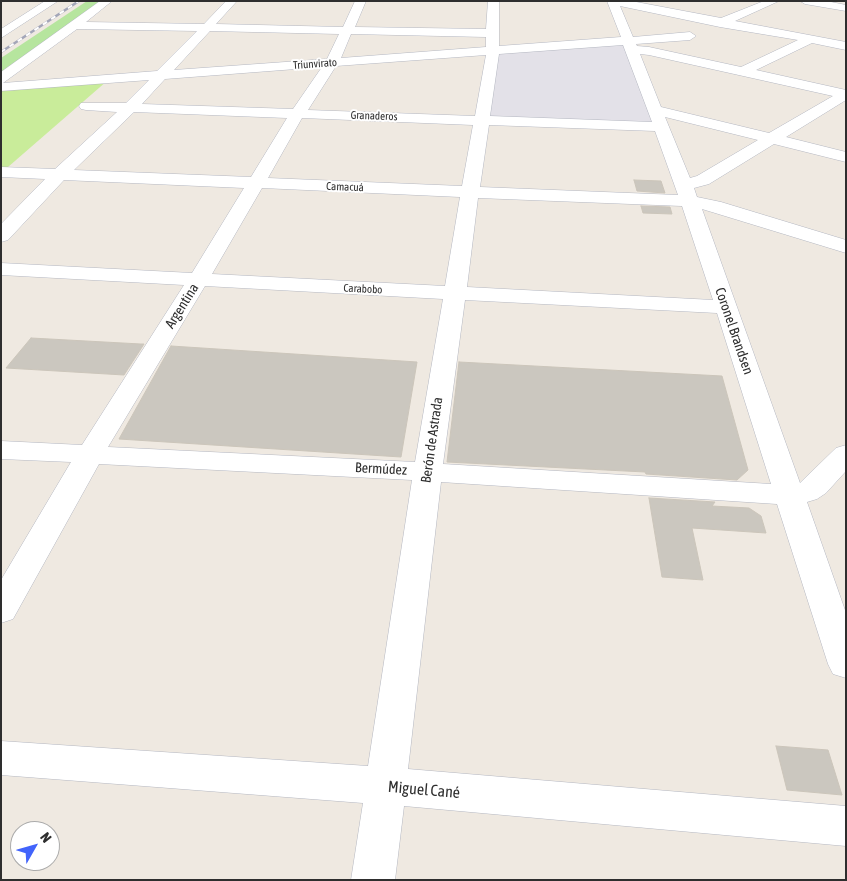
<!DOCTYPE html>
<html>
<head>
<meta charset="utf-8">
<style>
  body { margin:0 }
  #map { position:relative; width:847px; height:881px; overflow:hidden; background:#efe9e1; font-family:"Asap Condensed",sans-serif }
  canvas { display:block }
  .frame { position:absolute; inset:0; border:2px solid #2e2e2e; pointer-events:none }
  .north { position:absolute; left:10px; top:821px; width:50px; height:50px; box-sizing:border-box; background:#fff; border:1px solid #ababab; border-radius:50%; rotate:52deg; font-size:14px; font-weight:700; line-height:20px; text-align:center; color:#2e2e2e }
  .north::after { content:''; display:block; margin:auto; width:18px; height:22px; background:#4264fb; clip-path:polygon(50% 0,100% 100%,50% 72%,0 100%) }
</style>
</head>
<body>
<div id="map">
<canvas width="847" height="881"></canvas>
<div class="frame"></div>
<div class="north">N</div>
</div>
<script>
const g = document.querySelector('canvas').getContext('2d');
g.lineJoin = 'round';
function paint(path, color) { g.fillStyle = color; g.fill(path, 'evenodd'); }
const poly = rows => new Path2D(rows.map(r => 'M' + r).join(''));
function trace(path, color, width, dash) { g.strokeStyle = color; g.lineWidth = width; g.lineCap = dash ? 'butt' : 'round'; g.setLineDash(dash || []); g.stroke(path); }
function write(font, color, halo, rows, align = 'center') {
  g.font = font + ' "Asap Condensed",sans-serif'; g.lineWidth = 4; g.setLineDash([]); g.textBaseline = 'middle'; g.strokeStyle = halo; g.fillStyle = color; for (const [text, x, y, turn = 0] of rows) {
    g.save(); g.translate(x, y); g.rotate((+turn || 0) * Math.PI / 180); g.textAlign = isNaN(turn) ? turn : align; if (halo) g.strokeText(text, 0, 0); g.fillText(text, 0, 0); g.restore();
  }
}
paint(poly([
  [624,44,654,121,650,123,494,118,489,115,495,54]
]), '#e3e1e8');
paint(poly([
  [87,1,105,1,1,77,1,58]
]), '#b6e59e');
paint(poly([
  [107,81,8,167,1,167,1,90]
]), '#c9ec9a');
const building = poly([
  [634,180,661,181,665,193,637,191,634,180],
  [641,206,670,207,672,214,643,213,641,206],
  [31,338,141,344,144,344,124,375,6,368,31,338],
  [171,346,417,362,401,457,119,439,171,346],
  [459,362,722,376,748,470,737,480,646,474,645,472,447,462,459,362],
  [649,498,715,502,712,506,749,508,761,516,766,533,692,528,703,580,662,577,649,498],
  [776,746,828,750,842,795,787,790,776,746]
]);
paint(building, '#cbc7bf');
trace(building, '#cbc5ba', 1);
const minor = poly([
  [45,1,58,1,1,38,1,29,45,1],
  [100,1,112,1,86,22,204,24,226,1,237,1,216,24,343,27,355,1,366,1,355,27,486,29,488,1,499,1,499,46,621,37,607,1,631,1,721,18,764,1,779,1,735,21,846,42,846,50,812,43,756,70,846,90,846,100,786,137,846,152,846,162,774,144,709,184,694,188,697,197,721,202,846,240,846,253,702,209,800,483,836,448,846,445,846,471,826,493,817,499,807,502,846,613,846,678,833,674,828,664,777,504,441,482,408,769,846,806,846,846,404,806,395,880,351,880,363,803,1,775,1,741,368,766,412,480,99,464,13,619,1,623,1,580,71,462,1,459,1,441,82,445,184,285,1,275,1,263,192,273,244,188,64,180,8,240,1,242,1,224,45,179,1,177,1,167,55,169,117,112,86,110,81,109,79,106,81,103,126,103,149,80,1,91,1,72,100,1],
  [620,6,720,27,798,40,741,67,649,47,637,46,636,44,690,40,696,36,690,32,633,37,620,6],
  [77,29,197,31,157,71,3,83,77,29],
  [210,31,339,34,327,59,174,70,210,31],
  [351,34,486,37,486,47,341,58,351,34],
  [623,45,652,122,490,116,499,54,623,45],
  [640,54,649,55,833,96,769,133,661,107,640,54],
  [486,55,475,116,308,110,336,66,486,55],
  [322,67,293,109,142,104,165,79,322,67],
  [134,112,287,118,251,177,74,170,134,112],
  [665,117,758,140,697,176,690,178,665,117],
  [302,118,473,125,462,186,268,178,302,118],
  [489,125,655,131,678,195,480,187,489,125],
  [262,188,460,197,445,286,212,274,262,188],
  [478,198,682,206,713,300,467,287,478,198],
  [205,286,443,299,415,462,108,447,205,286],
  [465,300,717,313,771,484,443,464,465,300],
  [800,1,826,1,846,5,846,11,805,4,800,1]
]);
trace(minor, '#b4b7c1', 1);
paint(minor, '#fff');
const rail = poly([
  [1,52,79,1]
]);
trace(rail, '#a3a6b8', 2.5);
trace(rail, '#fff', 2, [5]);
write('11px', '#2e2e2e', '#fff', [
  ["Triunvirato",315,64,-4],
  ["Granaderos",374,116,2],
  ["Camacuá",345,187,2],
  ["Carabobo",363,289,3]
]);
write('14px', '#2e2e2e', '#fff', [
  ["Argentina",182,306,-58],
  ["Coronel Brandsen",734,331,71],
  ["Berón de Astrada",432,440,-82],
  ["Bermúdez",381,469,3]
]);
write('16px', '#2e2e2e', '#fff', [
  ["Miguel Cané",424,790,5]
]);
</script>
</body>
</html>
